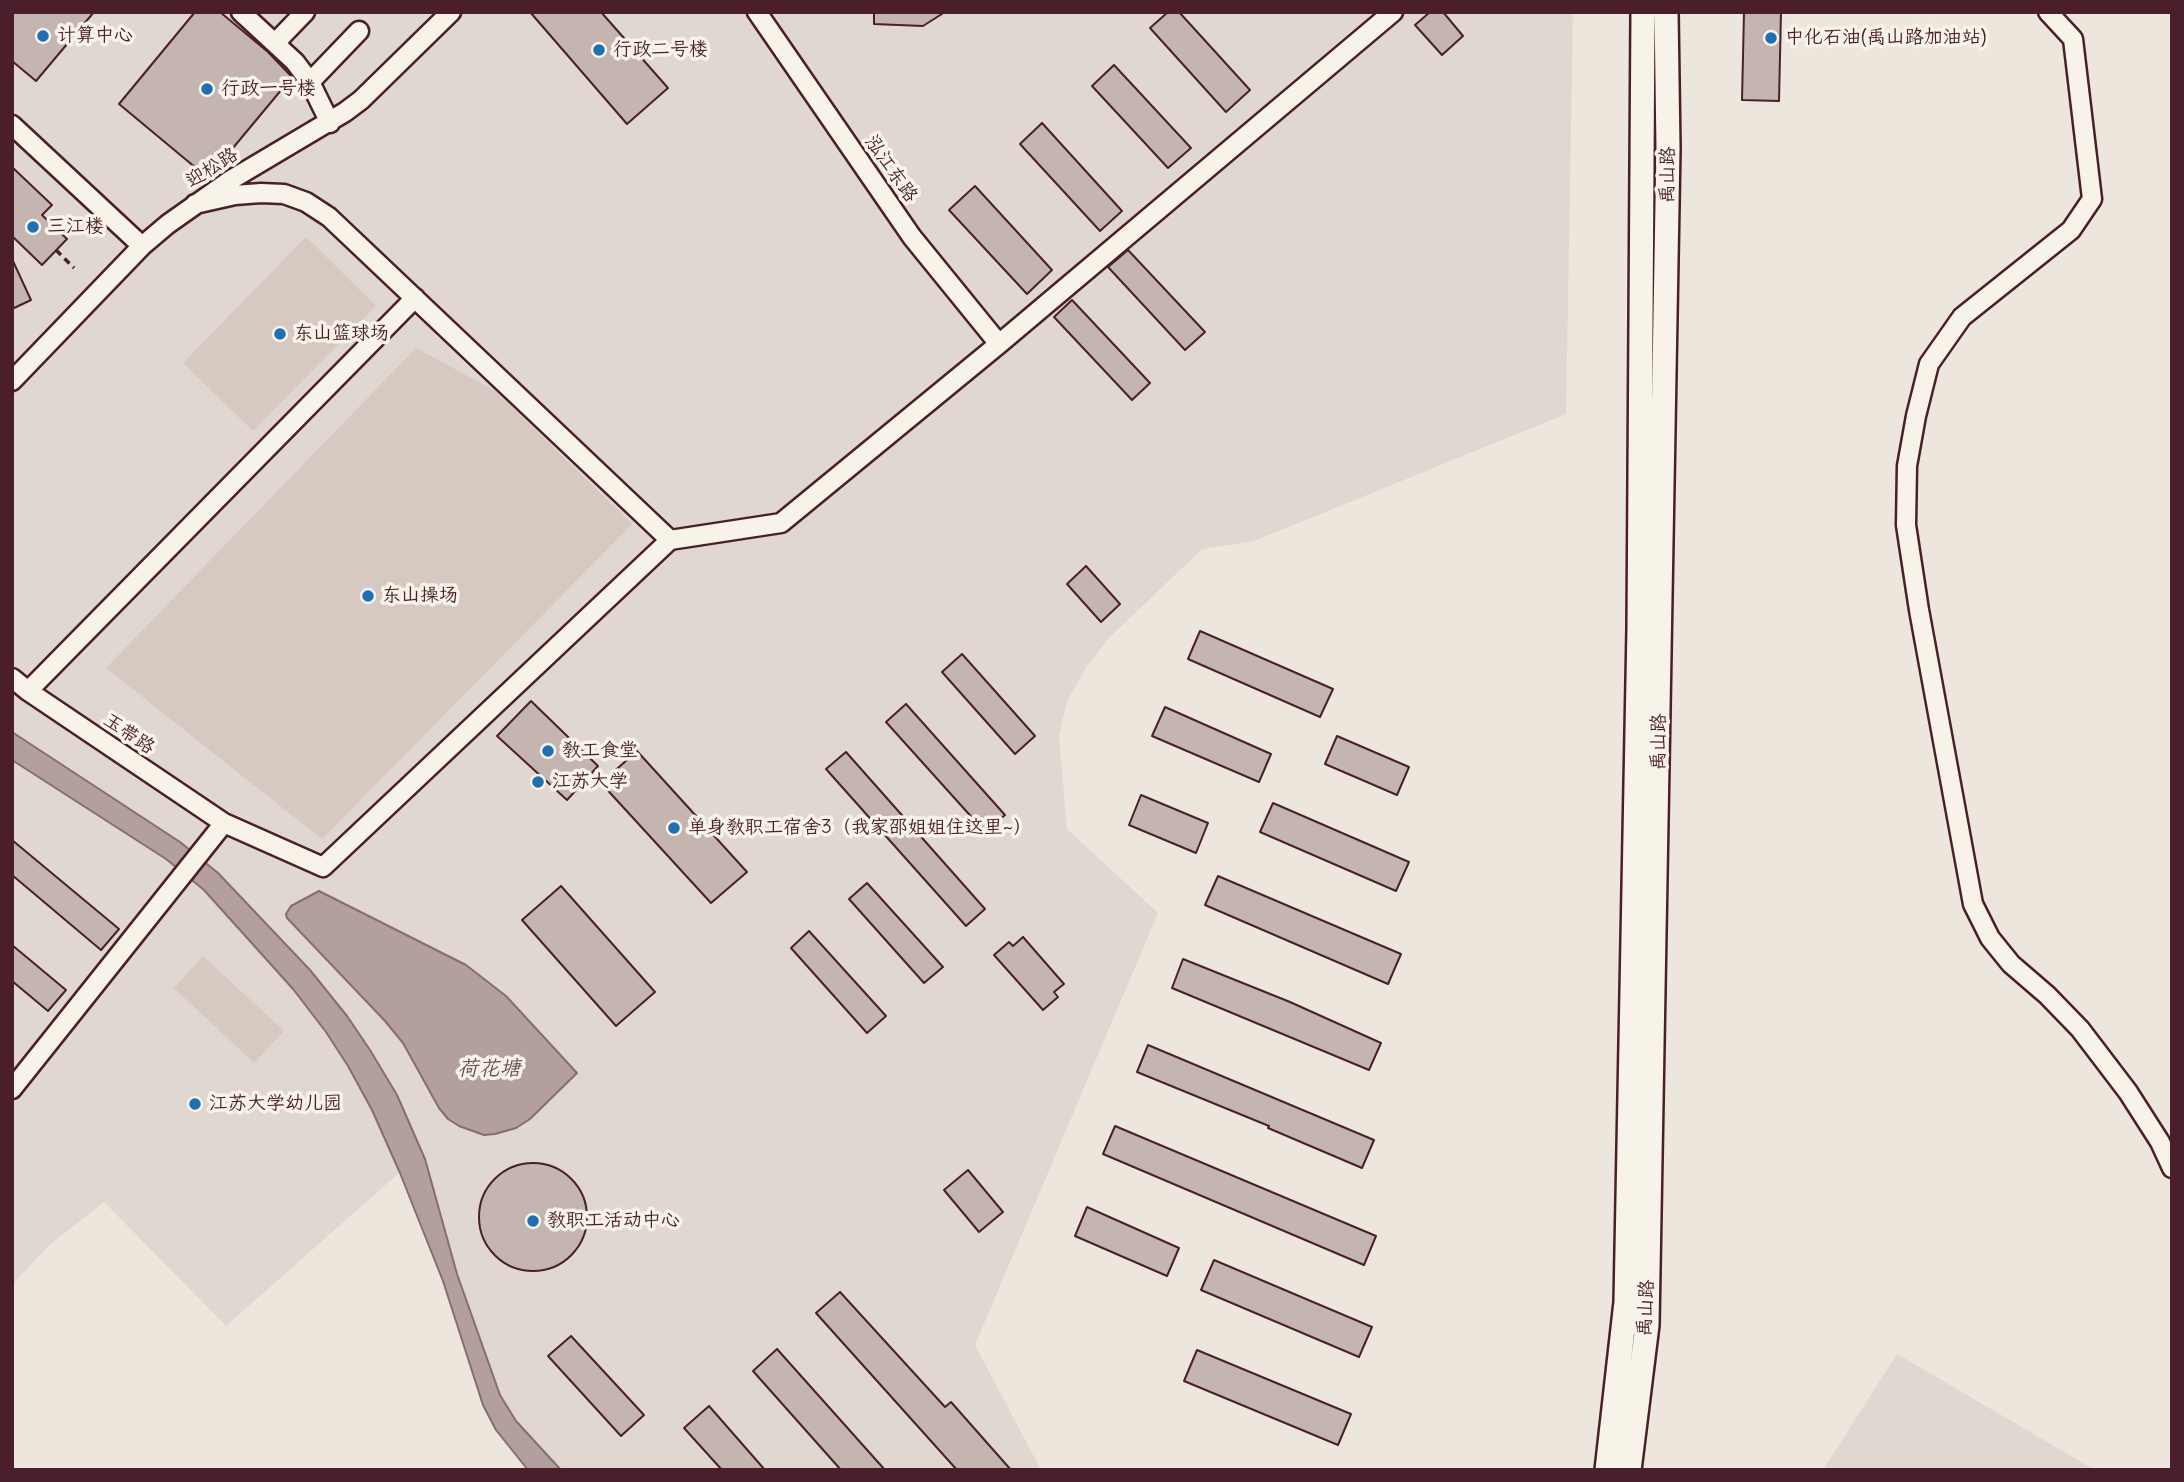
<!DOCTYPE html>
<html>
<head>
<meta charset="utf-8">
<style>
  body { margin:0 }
  #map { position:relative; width:2184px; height:1482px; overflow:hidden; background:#ece6dd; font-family:Delius,sans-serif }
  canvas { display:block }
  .frame { position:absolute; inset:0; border:14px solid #4a1f2b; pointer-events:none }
</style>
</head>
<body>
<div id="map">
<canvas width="2184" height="1482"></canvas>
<div class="frame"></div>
</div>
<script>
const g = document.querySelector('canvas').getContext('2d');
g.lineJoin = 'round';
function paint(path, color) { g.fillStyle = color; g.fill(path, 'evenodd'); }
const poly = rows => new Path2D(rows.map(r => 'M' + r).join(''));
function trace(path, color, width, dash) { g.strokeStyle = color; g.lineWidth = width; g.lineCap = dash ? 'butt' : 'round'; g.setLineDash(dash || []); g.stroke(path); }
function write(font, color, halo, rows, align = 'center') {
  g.font = font + ' Delius,"LXGW WenKai TC",sans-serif'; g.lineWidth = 7; g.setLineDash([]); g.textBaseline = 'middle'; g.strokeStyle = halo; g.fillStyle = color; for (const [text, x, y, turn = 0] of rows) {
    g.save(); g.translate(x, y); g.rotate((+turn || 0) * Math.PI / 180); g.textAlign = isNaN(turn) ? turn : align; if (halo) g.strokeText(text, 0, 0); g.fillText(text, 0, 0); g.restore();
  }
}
paint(poly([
  [12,12,1573,12,1566,414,1254,541,1202,549,1110,637,1087,666,1067,701,1059,735,1067,829,1158,913,975,1345,1041,1470,561,1470,516,1421,500,1395,457,1274,424,1160,399,1173,226,1326,104,1202,47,1247,12,1285],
  [1897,1354,2095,1470,1823,1470]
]), '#e0d7d0');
paint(poly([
  [306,237,376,306,253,431,183,363],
  [416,348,495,391,632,524,322,839,106,668],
  [203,956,284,1031,254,1063,174,988]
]), '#d5c9c2');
const water = poly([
  [12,732,180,842,218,873,310,970,347,1016,370,1050,397,1095,425,1159,457,1274,500,1395,516,1421,561,1470,528,1470,496,1430,483,1405,443,1281,400,1173,372,1110,348,1066,326,1032,293,989,204,890,166,859,12,760,12,732],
  [319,891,466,965,506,996,577,1073,530,1119,516,1128,495,1134,484,1135,459,1126,448,1119,439,1108,403,1043,385,1021,287,918,286,914,291,906,319,891]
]);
paint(water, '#b39f9d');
trace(water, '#896c6f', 2);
const building = poly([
  [12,12,94,12,36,81,12,61,12,12],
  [195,12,220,12,268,52,292,77,208,178,119,104,195,12],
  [530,12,601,12,668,88,627,124,530,12],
  [874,12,945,12,923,26,874,24,874,12],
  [1168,12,1179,12,1250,90,1226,112,1150,28,1168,12],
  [1430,12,1443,12,1463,36,1442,55,1415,25,1430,12],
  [1744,12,1781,12,1779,101,1742,100,1744,12],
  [1114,65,1191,148,1168,168,1092,86,1114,65],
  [1042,123,1122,211,1100,231,1020,144,1042,123],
  [12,167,52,205,42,215,67,239,42,265,12,236,12,167],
  [975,186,1052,270,1027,294,949,210,975,186],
  [1128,250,1205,332,1185,350,1108,267,1128,250],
  [12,259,31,300,12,309,12,259],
  [1072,300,1150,383,1132,400,1054,317,1072,300],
  [1086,566,1120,604,1101,622,1067,584,1086,566],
  [1200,631,1333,689,1320,717,1188,659,1200,631],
  [962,654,1035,736,1015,754,942,672,962,654],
  [531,701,598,766,567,800,497,736,531,701],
  [906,704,1005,815,985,832,886,722,906,704],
  [1165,707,1271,754,1259,782,1152,736,1165,707],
  [1337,736,1409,767,1397,795,1325,764,1337,736],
  [637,751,747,872,711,903,601,783,637,751],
  [846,752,985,909,966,926,826,769,846,752],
  [1141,795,1208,823,1196,853,1129,825,1141,795],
  [1273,803,1409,862,1396,891,1260,832,1273,803],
  [12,840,119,929,101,950,12,875,12,840],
  [1218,876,1401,954,1388,984,1205,905,1218,876],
  [867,883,943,967,924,983,849,899,867,883],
  [561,886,655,992,616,1026,522,920,561,886],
  [809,931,886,1016,867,1033,791,948,809,931],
  [1023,937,1064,984,1054,992,1058,997,1043,1010,994,955,1009,942,1013,946,1023,937],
  [12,945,66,990,48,1011,12,981,12,945],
  [1183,959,1290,1002,1381,1043,1369,1070,1172,988,1183,959],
  [1148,1045,1374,1140,1362,1168,1268,1128,1269,1126,1137,1072,1148,1045],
  [1115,1126,1376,1236,1364,1265,1103,1154,1115,1126],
  '479 1217a54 54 0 1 1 108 0a54 54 0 1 1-108 0Z',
  [968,1170,1003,1212,979,1232,944,1190,968,1170],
  [1087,1207,1179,1248,1167,1276,1075,1236,1087,1207],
  [1214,1260,1372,1327,1359,1357,1201,1290,1214,1260],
  [840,1292,945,1407,951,1402,1011,1470,957,1470,816,1313,840,1292],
  [571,1336,644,1415,621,1436,548,1356,571,1336],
  [777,1349,885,1470,841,1470,753,1371,777,1349],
  [1197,1350,1351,1414,1338,1445,1184,1381,1197,1350],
  [709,1406,765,1470,722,1470,684,1428,709,1406]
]);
paint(building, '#c4b5b0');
trace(building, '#4a1f2b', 2);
const minor = poly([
  [241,12,295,62,310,82,330,123],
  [757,12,912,237,999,344],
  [2048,12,2073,39,2092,199,2071,230,1962,317,1929,364,1916,416,1907,466,1906,525,1919,610,1973,904,1990,938,2011,964,2047,995,2080,1029,2128,1092,2160,1142,2172,1168],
  [276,42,305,12],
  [310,82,359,31],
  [12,125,142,246],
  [195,204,235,195,261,193,284,194,306,202,329,217,670,540],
  [12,381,142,246,168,224,229,181,345,112,361,100,451,12],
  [12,678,28,691,224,823],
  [28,691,415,298],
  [12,1089,224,823,323,867,670,540,781,523,999,344,1393,12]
]);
const major = poly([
  [1607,1470,1626,1302,1639,628,1643,12],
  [1629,1470,1647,1325,1668,148,1666,12]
]);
trace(minor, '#4a1f2b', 23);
trace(major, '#4a1f2b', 28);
trace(poly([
  [56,250,74,268]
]), '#4a1f2b', 3.5, [7, 5]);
trace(minor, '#f7f3e8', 18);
trace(major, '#f7f3e8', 23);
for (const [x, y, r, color] of [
  [43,36,7,"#1f6fb2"],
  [1771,38,7,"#1f6fb2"],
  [599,50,7,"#1f6fb2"],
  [207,89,7,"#1f6fb2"],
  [33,227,7,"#1f6fb2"],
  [280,334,7,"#1f6fb2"],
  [368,596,7,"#1f6fb2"],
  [548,751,7,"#1f6fb2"],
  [538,782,7,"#1f6fb2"],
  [674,828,7,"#1f6fb2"],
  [195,1104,7,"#1f6fb2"],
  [533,1221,7,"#1f6fb2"]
]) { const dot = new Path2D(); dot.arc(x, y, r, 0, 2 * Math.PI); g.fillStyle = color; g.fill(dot); trace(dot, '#f7f3e8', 2.5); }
write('19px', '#4a1f2b', '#f7f3e8', [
  ["计算中心",57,36],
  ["中化石油(禹山路加油站)",1785,38],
  ["行政二号楼",613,50],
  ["行政一号楼",221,89],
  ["三江楼",47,227],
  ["东山篮球场",294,334],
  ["东山操场",382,596],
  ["教工食堂",562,751],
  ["江苏大学",552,782],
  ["单身教职工宿舍3（我家邵姐姐住这里~）",688,828],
  ["江苏大学幼儿园",209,1104],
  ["教职工活动中心",547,1221]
], 'left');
write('19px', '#4a1f2b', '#f7f3e8', [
  ["迎松路",212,168,-32],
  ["泓江东路",891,169,55],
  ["禹山路",1668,175,-89],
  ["玉带路",129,734,34],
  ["禹山路",1659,742,-89],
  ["禹山路",1646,1308,-87]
]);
write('italic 21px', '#6f4c53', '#f7f3e8', [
  ["荷花塘",489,1069]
]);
</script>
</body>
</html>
